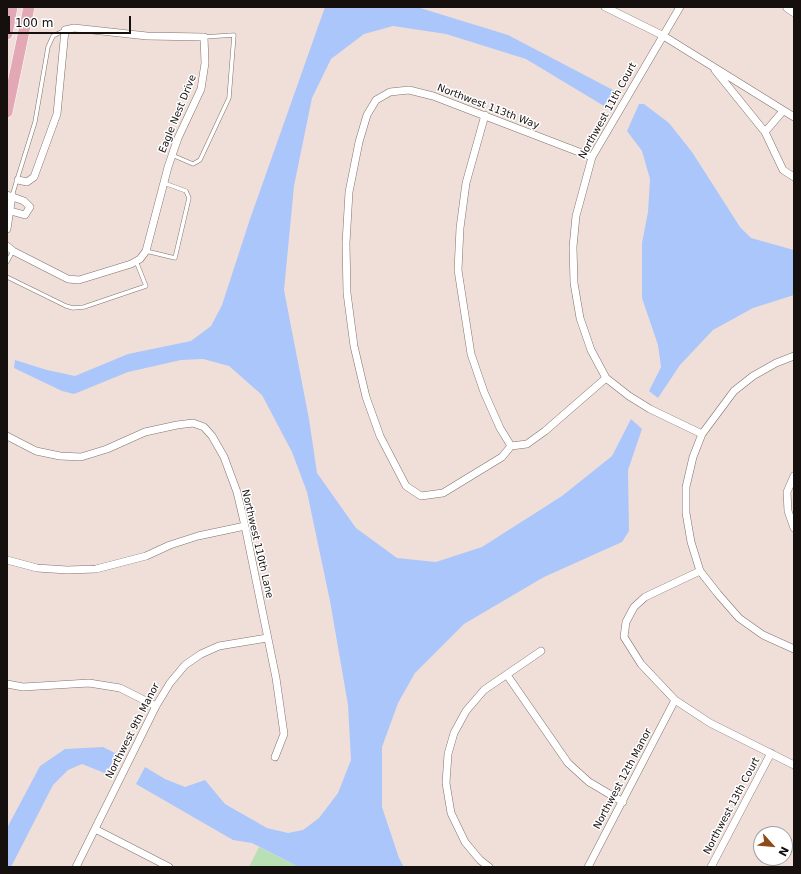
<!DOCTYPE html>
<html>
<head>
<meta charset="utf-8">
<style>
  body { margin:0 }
  #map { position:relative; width:801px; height:874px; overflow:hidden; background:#f0dfd9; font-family:"DejaVu Sans",sans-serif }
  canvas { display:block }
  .frame { position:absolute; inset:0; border:8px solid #15100e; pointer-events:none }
  .north { position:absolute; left:753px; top:826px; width:40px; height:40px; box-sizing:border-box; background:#fff; border:1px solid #a19f9f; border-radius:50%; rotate:117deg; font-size:11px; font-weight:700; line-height:16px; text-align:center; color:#15100e }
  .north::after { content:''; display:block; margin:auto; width:14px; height:18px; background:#8d4b19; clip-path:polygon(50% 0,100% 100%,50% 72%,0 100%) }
  .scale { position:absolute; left:8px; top:16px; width:123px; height:18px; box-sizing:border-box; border:2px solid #15100e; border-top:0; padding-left:5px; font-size:12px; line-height:14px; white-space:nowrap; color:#15100e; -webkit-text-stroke:3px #fff; paint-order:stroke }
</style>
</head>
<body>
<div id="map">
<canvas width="801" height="874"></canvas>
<div class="frame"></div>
<div class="north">N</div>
<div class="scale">100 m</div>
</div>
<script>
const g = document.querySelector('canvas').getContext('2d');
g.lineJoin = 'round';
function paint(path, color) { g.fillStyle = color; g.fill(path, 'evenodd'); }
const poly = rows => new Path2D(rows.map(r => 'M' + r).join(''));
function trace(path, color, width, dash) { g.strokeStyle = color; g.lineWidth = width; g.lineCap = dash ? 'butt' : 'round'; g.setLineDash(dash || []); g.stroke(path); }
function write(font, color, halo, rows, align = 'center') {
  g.font = font + ' "DejaVu Sans",sans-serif'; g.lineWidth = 3; g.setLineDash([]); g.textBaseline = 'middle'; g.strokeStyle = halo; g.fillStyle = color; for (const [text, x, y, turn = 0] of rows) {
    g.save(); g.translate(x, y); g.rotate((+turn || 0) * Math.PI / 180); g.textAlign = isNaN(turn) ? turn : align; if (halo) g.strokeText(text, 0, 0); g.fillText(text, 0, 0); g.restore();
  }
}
paint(poly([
  [259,847,299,867,249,867]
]), '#b9e0b5');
paint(poly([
  [325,7,417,7,508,35,615,91,604,106,526,59,446,34,393,26,364,34,331,59,312,98,294,186,284,290,309,419,317,473,356,528,397,558,436,562,482,547,562,496,612,456,631,419,642,429,628,470,629,531,622,542,544,577,464,624,415,673,398,703,382,747,382,807,399,858,404,867,299,867,252,843,233,840,136,784,145,767,165,779,185,787,205,780,225,804,267,828,288,833,303,830,319,818,338,793,351,760,348,705,330,601,307,492,292,452,262,395,229,366,203,359,181,360,128,372,74,394,62,391,14,368,15,360,47,370,75,376,128,354,191,341,211,326,222,305,250,219],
  [639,104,644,104,669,123,692,152,740,227,751,238,794,250,794,295,753,308,713,330,680,365,658,398,649,391,661,367,658,345,642,298,642,243,648,212,650,179,642,151,627,131],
  [103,747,117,754,107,774,82,764,68,770,53,785,11,867,7,867,7,828,40,766,65,749]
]), '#abc6fa');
const service = poly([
  [172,155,193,164,200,160,229,98,234,35,204,37],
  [12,196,35,122,48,47,53,36,65,30],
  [146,251,175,258,189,198,186,191,164,183],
  [7,262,13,251],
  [7,277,66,306,73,308,84,307,146,286,136,261]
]);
const minor = poly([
  [605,7,662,35,794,117],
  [680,7,592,157,576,216,573,247,574,283,580,318,591,350,606,378,629,396,650,409,702,434],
  [715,70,765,132,783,170,794,177],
  [485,115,466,183,460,228,458,270,471,354,484,392,500,428,511,446],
  [765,132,783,111],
  [592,157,433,96,409,90,390,92,376,100,367,115,359,142,349,192,346,243,347,293,354,346,366,397,380,436,406,486,421,496,443,493,502,457,511,446,527,444,545,431,606,378],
  [7,195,24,201,30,207,25,215,7,210],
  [7,229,12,196],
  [7,246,13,251,68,279,79,280,131,264,140,259,146,251,168,167,178,138,201,89,205,63,204,37,147,36,74,28,65,30,57,114,34,177,27,182,18,180],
  [794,356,776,363,753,376,734,391,702,434,693,457,686,487,686,513,691,542,700,571,718,594,739,618,763,635,794,649],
  [7,436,36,451,60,456,81,457,107,449,145,432,177,425,193,423,204,427,212,436,224,457,237,492,245,526,276,678,284,734,275,757],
  [794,476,787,492,788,511,794,528],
  [7,560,37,568,67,570,96,569,146,556,170,545,198,536,245,526],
  [700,571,645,597,634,607,626,622,624,637,641,664,675,700,710,723,794,765],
  [507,675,568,763,589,782,623,802],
  [7,684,23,687,89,683,120,688,156,706],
  [95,829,169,867],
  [76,867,156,706,170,683,185,665,201,654,219,646,267,638],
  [489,867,480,860,465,842,451,813,446,783,448,754,454,733,466,711,484,690,541,651],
  [588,867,675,700],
  [711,867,771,753]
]);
const secondary = poly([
  [788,7,794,11]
]);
const primary = poly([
  [7,34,12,7],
  [7,112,29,7]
]);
trace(service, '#80726c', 4.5);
trace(minor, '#80726c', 8);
trace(secondary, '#80726c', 11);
trace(primary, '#fff', 12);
trace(service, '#fff', 3.5);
trace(minor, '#fff', 7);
trace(secondary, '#fff', 10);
trace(primary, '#e2a8b6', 11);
write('10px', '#15100e', '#fff', [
  ["Northwest 113th Way",488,107,21],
  ["Northwest 11th Court",608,111,-61],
  ["Eagle Nest Drive",178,114,-68],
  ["Northwest 110th Lane",257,544,77],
  ["Northwest 9th Manor",133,731,-63],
  ["Northwest 12th Manor",623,779,-62],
  ["Northwest 13th Court",732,806,-62]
]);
</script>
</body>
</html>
